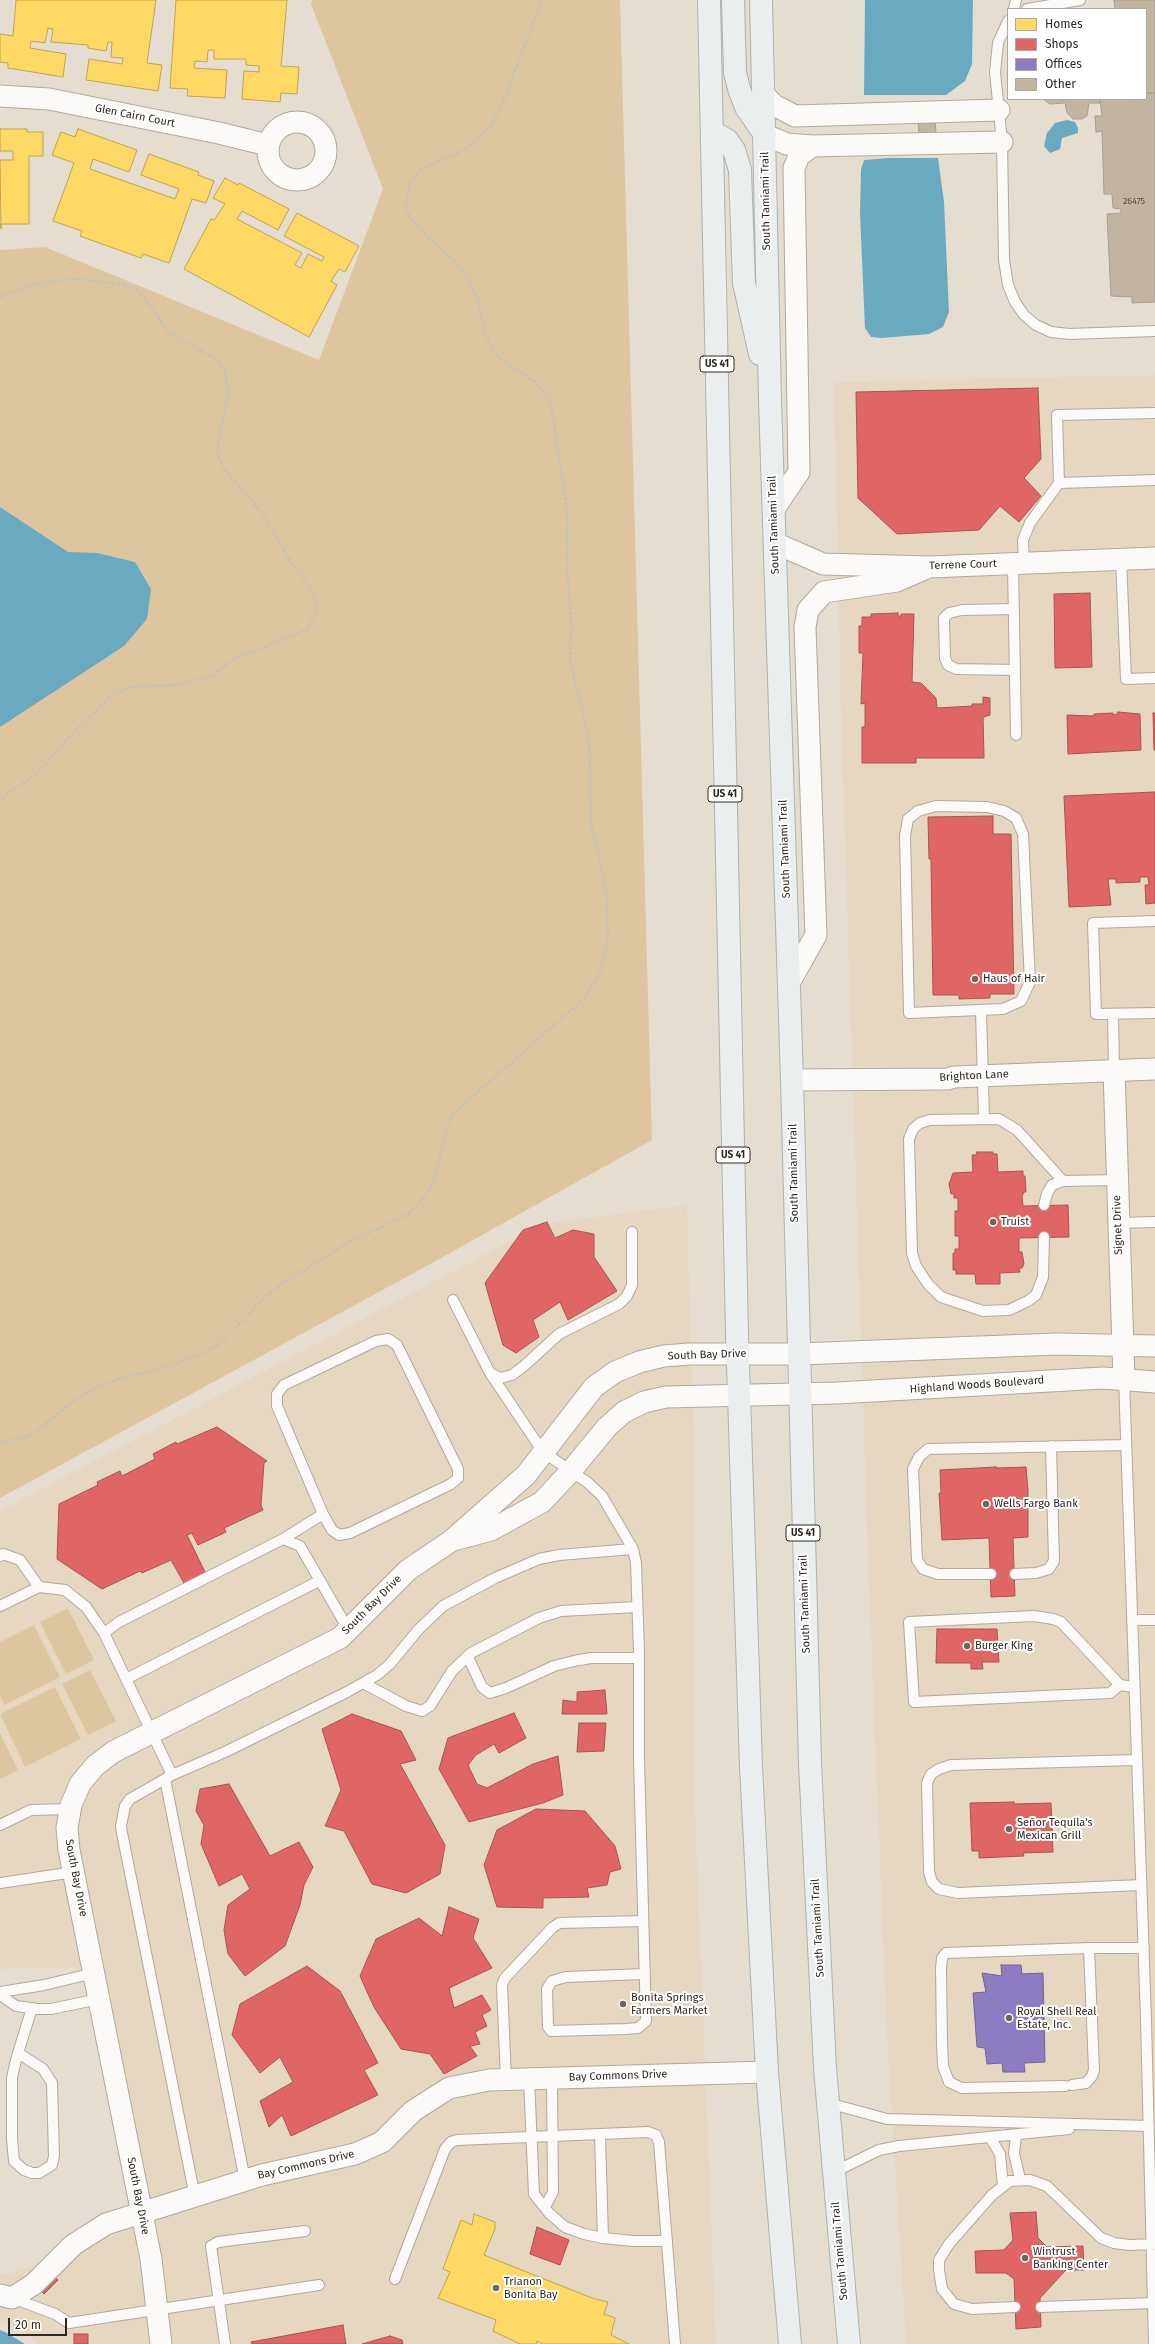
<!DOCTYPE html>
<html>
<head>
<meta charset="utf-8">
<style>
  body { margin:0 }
  #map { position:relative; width:1155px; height:2344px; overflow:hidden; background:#e5ddcf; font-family:"Fira Sans",sans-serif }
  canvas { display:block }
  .legend { position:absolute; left:1007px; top:8px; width:140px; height:92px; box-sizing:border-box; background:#fff; border:1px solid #aba9a5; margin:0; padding:5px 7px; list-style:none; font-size:12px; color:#2e281f }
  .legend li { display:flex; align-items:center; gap:8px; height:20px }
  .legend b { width:20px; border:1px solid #aba9a5 }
  .scale { position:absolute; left:8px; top:2318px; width:59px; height:18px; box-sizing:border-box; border:2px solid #2e281f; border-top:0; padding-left:5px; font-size:12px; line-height:14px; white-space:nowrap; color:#2e281f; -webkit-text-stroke:3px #fff; paint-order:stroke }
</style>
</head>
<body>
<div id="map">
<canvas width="1155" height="2344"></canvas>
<ul class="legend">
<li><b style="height:11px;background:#ffd966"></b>Homes</li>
<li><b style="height:11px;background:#e06666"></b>Shops</li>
<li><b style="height:11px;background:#8e7cc3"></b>Offices</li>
<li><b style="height:11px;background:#c1b5a1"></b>Other</li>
</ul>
<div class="scale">20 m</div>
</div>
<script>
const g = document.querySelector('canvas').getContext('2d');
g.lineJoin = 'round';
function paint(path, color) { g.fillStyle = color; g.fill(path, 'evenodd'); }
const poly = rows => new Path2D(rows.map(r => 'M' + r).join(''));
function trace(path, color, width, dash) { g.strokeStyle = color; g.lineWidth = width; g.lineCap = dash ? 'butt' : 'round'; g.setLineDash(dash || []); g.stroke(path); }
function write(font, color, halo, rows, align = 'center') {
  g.font = font + ' "Fira Sans",sans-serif'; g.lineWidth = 4; g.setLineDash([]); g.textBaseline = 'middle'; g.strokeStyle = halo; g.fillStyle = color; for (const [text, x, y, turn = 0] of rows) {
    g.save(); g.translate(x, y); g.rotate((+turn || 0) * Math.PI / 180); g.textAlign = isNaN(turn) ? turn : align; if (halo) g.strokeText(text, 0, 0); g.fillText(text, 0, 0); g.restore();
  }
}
paint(poly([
  [1155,375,1155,2344,906,2344,887,2038,869,1587,841,715,834,382],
  [687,1205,693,1416,695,1809,716,2344,37,2344,31,2336,9,2323,0,2320,0,2273,7,2275,144,2224,92,1968,0,1969,0,1511,543,1224]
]), '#e6d8c0');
paint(poly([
  [312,0,620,0,652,1140,423,1268,0,1498,0,250,45,247,319,360,383,189,311,4],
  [68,1608,94,1660,66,1674,40,1622],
  [34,1625,60,1677,4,1705,0,1696,0,1642],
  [90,1670,116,1721,88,1735,62,1684],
  [55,1687,81,1739,25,1767,0,1714],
  [0,1733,18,1770,0,1779]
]), '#ddc69f');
paint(poly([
  [865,0,973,0,972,64,965,81,946,95,864,95],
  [1067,120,1075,122,1078,128,1078,133,1062,138,1060,149,1050,153,1044,146,1047,133,1055,123],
  [889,158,938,158,944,202,949,312,943,327,929,334,881,338,871,337,865,328,860,213,861,170,864,160],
  [0,507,68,552,97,553,135,562,151,589,147,619,124,646,0,727],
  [0,2330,5,2332,25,2344,0,2344]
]), '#69aac0');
const homes = poly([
  [16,0,156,0,147,63,162,65,158,91,86,80,89,59,122,64,123,58,111,57,112,42,108,42,106,51,88,48,88,45,51,42,53,29,48,28,45,43,31,41,30,48,66,54,63,77,8,68,8,63,0,62,0,34,13,36,16,0],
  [176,0,287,0,281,66,299,67,297,94,281,93,280,102,242,99,244,71,259,72,259,66,246,65,246,59,214,59,214,50,208,50,207,62,195,61,194,68,227,70,225,98,187,96,188,89,170,88,176,0],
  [0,129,27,129,27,132,43,132,43,156,29,156,29,224,1,224,1,229,0,160,13,160,13,151,0,151,0,129],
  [78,129,137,150,129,172,93,159,90,169,175,199,179,189,141,175,149,154,199,172,198,175,214,181,206,203,192,199,169,263,143,254,141,258,80,236,82,231,53,221,74,163,52,155,61,132,75,137,78,129],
  [225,178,238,185,239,183,289,209,278,230,242,211,237,219,302,253,295,265,301,268,308,254,322,261,324,257,284,236,297,213,359,246,345,272,339,269,331,281,337,285,309,337,184,269,211,219,214,220,225,204,213,198,225,178],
  [474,2214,495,2222,495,2229,484,2255,592,2298,608,2302,604,2314,615,2318,611,2335,629,2344,543,2344,537,2341,536,2344,520,2344,493,2331,496,2320,438,2298,450,2272,443,2269,461,2220,472,2225,474,2214]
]);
paint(homes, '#ffd966');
trace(homes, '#c0a451', 1);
const shops = poly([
  [1038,388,1041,459,1024,478,1041,496,1019,522,1000,506,979,530,897,534,858,498,856,392,1038,388],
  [1090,593,1092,667,1055,668,1054,594,1090,593],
  [898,613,898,616,901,616,901,614,914,614,912,682,921,683,936,698,937,708,972,706,972,704,983,704,983,697,990,698,990,715,983,717,984,758,916,758,916,763,862,763,862,727,865,727,865,703,861,704,863,653,859,653,859,626,862,626,862,617,871,617,871,614,898,613],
  [1118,712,1140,714,1141,750,1068,754,1067,715,1094,716,1094,714,1113,713,1113,715,1118,714,1118,712],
  [1153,713,1155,713,1155,750,1154,750,1153,713],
  [1155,792,1155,903,1146,904,1145,885,1149,885,1148,877,1140,877,1140,882,1116,883,1116,879,1108,879,1111,905,1069,907,1064,796,1155,792],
  [993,816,993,834,1011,834,1014,994,990,994,990,998,959,999,959,995,933,995,931,859,929,859,928,817,993,816],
  [977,1152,993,1152,993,1154,997,1154,998,1172,1023,1171,1023,1176,1025,1176,1026,1192,1024,1192,1022,1196,1023,1206,1068,1205,1069,1237,1019,1238,1019,1252,1022,1252,1024,1264,1022,1268,1019,1268,1020,1272,1000,1273,1000,1284,976,1284,975,1274,956,1274,956,1270,953,1270,953,1253,955,1253,955,1249,959,1249,959,1236,955,1236,955,1211,958,1211,958,1198,954,1198,954,1194,951,1194,949,1184,953,1173,973,1172,972,1155,976,1155,977,1152],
  [547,1222,555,1238,573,1230,594,1234,594,1257,617,1291,568,1320,560,1302,533,1320,539,1337,516,1353,503,1345,485,1283,523,1230,547,1222],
  [217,1427,267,1461,264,1463,261,1505,263,1510,224,1528,226,1532,198,1545,192,1533,187,1535,205,1572,184,1583,171,1560,142,1573,140,1571,102,1589,57,1559,59,1504,98,1485,97,1482,120,1471,122,1476,155,1459,153,1454,176,1442,177,1444,217,1427],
  [996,1467,996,1468,1026,1467,1028,1490,1028,1537,1013,1538,1015,1596,991,1597,989,1538,942,1540,939,1493,941,1493,940,1470,996,1467],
  [937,1629,997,1629,999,1662,982,1662,983,1669,971,1669,971,1663,936,1663,937,1629],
  [605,1690,607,1714,562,1714,563,1700,577,1702,577,1692,605,1690],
  [514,1713,526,1738,499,1753,494,1744,476,1755,468,1765,477,1784,487,1788,533,1764,558,1756,563,1795,543,1803,469,1822,439,1769,448,1738,514,1713],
  [352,1714,401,1731,416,1760,400,1764,445,1845,440,1874,406,1893,372,1884,344,1831,325,1826,341,1790,322,1729,352,1714],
  [579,1723,606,1723,604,1751,577,1752,579,1723],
  [229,1784,270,1856,299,1842,313,1867,304,1885,300,1905,285,1946,245,1976,228,1954,224,1930,228,1905,250,1889,242,1874,219,1886,201,1844,204,1825,196,1811,200,1789,229,1784],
  [1014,1802,1014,1804,1051,1803,1053,1852,1023,1853,1024,1856,979,1858,979,1851,972,1851,970,1803,1014,1802],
  [536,1809,585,1811,615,1846,621,1869,610,1872,607,1885,587,1888,589,1897,543,1898,543,1908,497,1907,484,1865,497,1830,536,1809],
  [449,1907,479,1919,473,1938,492,1968,449,1988,454,2008,482,1995,491,2010,482,2015,487,2026,475,2032,480,2044,470,2046,477,2056,444,2074,430,2054,401,2049,374,2007,360,1976,376,1939,419,1918,442,1936,449,1907],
  [307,1966,340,1991,378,2063,364,2070,378,2095,291,2136,282,2115,269,2127,260,2101,293,2082,280,2057,260,2073,232,2035,240,2004,307,1966],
  [1036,2212,1038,2238,1047,2247,1083,2246,1084,2270,1066,2270,1040,2298,1041,2327,1016,2329,1014,2279,1006,2273,976,2273,975,2251,1004,2250,1013,2240,1010,2213,1036,2212],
  [537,2227,569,2240,560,2265,530,2254,537,2227],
  [51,2274,58,2280,44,2294,38,2287,51,2274],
  [343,2325,346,2344,252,2344,251,2342,343,2325],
  [74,2334,88,2334,88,2344,74,2344,74,2334],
  [390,2336,402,2340,403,2344,362,2344,390,2336]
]);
paint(shops, '#e06666');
trace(shops, '#ab5351', 1);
const offices = poly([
  [1001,1965,1021,1965,1022,1974,1043,1973,1045,2062,1024,2063,1025,2072,1003,2072,1002,2063,987,2064,985,2048,977,2047,973,1993,986,1992,982,1973,1002,1976,1001,1965]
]);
paint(offices, '#8e7cc3');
trace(offices, '#716392', 1);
const building = poly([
  [1114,0,1155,0,1155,93,1146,93,1146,9,1115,9,1114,0],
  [1146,93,1155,93,1155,302,1132,303,1132,297,1111,296,1107,214,1121,213,1121,209,1113,208,1112,194,1104,194,1102,131,1096,132,1095,116,1102,116,1100,99,1146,99,1146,93],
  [1043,99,1100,99,1100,103,1089,103,1087,116,1082,119,1073,119,1067,113,1065,103,1050,104,1043,99],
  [935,119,936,134,919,135,918,120,935,119]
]);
paint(building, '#c1b5a1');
trace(building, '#a59f94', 1);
const lane = poly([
  [1014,9,1016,0],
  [1027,9,1080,0],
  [1008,21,998,43,995,72,1002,142,1004,260,1008,285,1015,302,1024,315,1036,325,1051,332,1069,334,1155,331],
  [1155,413,1057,415,1059,483,1155,480],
  [1121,559,1126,679,1155,678],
  [1024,563,1023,540,1030,523,1059,483],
  [1013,564,1016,735],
  [1014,609,962,610,949,613,944,618,945,658,948,665,956,669,1015,670],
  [936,806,987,807,1004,811,1016,818,1023,834,1030,982,1021,1001,1003,1009,909,1013,905,836,908,819,918,811,936,806],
  [1155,921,1093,923,1096,1014,1155,1013],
  [981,1011,984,1119],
  [1113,1014,1114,1070],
  [1063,1181,1117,1180],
  [1117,1223,1155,1222],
  [1044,1237,1043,1277,1036,1295,1028,1301,1009,1310,983,1311,941,1297,928,1284,916,1266,912,1253,909,1139,913,1129,920,1123,930,1120,999,1119,1017,1130,1063,1181,1052,1185,1047,1194,1044,1205],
  [453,1300,490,1373,500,1378,512,1375,524,1366,559,1334,619,1304,627,1296,632,1285,632,1232],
  [490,1373,543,1452,587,1482,602,1496,633,1549],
  [1124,1379,1146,2020,1154,2344],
  [283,1539,323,1514,277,1406,277,1394,284,1385,376,1341,388,1339,397,1345,458,1469,458,1478,451,1484,350,1533,339,1535,332,1530,323,1514],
  [0,1556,3,1554,20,1560,39,1587],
  [991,1574,938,1574,923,1569,917,1560,913,1469,919,1457,928,1449,1126,1445],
  [1015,1574,1036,1573,1049,1569,1054,1561,1051,1446],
  [0,1606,39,1587,65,1590,86,1607,104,1633,172,1775],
  [1132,1620,1155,1620],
  [104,1633,119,1622,283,1539,300,1546,348,1629],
  [468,1657,482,1687,490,1693,506,1688,554,1666,574,1661,591,1658,639,1658],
  [126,1679,319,1581],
  [363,1683,406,1706,422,1711,430,1706,452,1671,471,1653,539,1618,561,1611,637,1607],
  [1120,1685,1061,1622,1053,1619,1034,1616,909,1622,914,1702,1110,1693,1120,1685,1134,1687],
  [1136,1760,951,1765,939,1769,931,1774,927,1783,929,1872,932,1882,939,1889,958,1893,1141,1885],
  [165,1779,245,2180],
  [0,1825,31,1810,70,1809],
  [0,1883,74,1872],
  [1089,1948,1144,1948],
  [0,1992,44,1985,94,1973],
  [0,1995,16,2006,37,2009,51,2009,99,1999],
  [18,2053,43,2069,52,2083,54,2156,52,2165,39,2173,32,2173,24,2170,14,2161,12,2139,12,2078,15,2064,18,2053,32,2008],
  [529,2079,534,2194,549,2213,565,2227,584,2234,603,2238,633,2241,667,2241],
  [506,2080,502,1985,505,1978,552,1928,559,1923,643,1921],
  [1065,2086,962,2088,949,2082,943,2066,942,2043,941,1969,942,1958,946,1953,1089,1948,1094,2070,1092,2076,1086,2083,1072,2085],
  [828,2103,887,2119,1149,2126],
  [600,2136,603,2238],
  [1016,2136,1014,2153,1020,2179],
  [990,2137,1000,2154,1003,2186],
  [834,2172,879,2150,899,2146,1069,2129],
  [195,2197,122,1833,121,1826,125,1806,130,1799,172,1775,225,1752,347,1692,377,1675,390,1664,418,1630,443,1606,495,1578,539,1559,559,1555,633,1549,636,1563,639,1652,639,1760,646,2021,638,2028,626,2029,551,2031,548,2027,547,1989,552,1981,566,1977,644,1974],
  [545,2207,553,2192,552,2078],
  [395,2279,445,2149,451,2142,457,2140,648,2132,656,2135,659,2142,675,2344],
  [12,2298,55,2314,69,2323,319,2285],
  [1015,2307,972,2309,954,2304,942,2289,939,2270,939,2260,949,2244,992,2195,1010,2181,1030,2180,1047,2186,1101,2238,1114,2243,1129,2245,1155,2244],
  [1041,2307,1154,2303],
  [225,2344,211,2246,218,2242,305,2231]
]);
const street = poly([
  [764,95,774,105,795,116,999,110],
  [0,96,49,99,219,133,268,145],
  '268 151a29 29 0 1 1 58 0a29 29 0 1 1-58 0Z',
  [765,135,787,144,812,146,1002,142],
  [774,509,799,472,794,168,799,156,812,146],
  [775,543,823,564,929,567,1155,558],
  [789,983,816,935,805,627,808,610,824,592,897,581,929,567],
  [1114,1070,1124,1379],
  [792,1080,948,1079,954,1077,1155,1069],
  [457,1539,491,1530,542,1502,570,1472,607,1427,624,1412,644,1402,666,1397,837,1393,1103,1378,1155,1382],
  [0,2295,12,2298,34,2284,73,2245,106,2224,262,2175,355,2154,382,2142,413,2111,449,2088,489,2080,767,2072],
  [161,2344,151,2259,69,1850,67,1828,71,1805,80,1784,95,1766,113,1752,340,1638,408,1570,451,1541,526,1475,594,1387,615,1372,639,1362,664,1356,689,1354,799,1354,1057,1344,1155,1346]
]);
const primary = poly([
  [709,0,737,1334,751,1766,767,2072,790,2344],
  [733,0,735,72,739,89,746,107,765,135],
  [761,0,770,400,792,1080,810,1763,825,2068,849,2344],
  [712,132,727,140,734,150,740,170,744,283,760,354]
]);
trace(lane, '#afa99e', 12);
trace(street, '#afa99e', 23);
trace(primary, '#acb2b0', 24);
trace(poly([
  [0,297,30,286,52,281,78,279,126,285,137,290,146,300,169,333,218,360,225,370,228,393,218,444,218,455,222,466,265,517,286,554,312,591,316,600,316,611,308,629,234,659,211,676,174,685,131,687,113,694,67,739,42,769,0,800],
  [0,1442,21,1438,36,1432,73,1401,92,1390,118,1379,177,1364,213,1348,227,1337,259,1303,281,1284,346,1244,408,1214,422,1200,429,1190,436,1174,445,1132,454,1113,585,998,601,970,608,940,607,894,591,823,589,740,570,661,571,620,567,567,567,510,552,410,548,398,537,383,506,364,493,351,485,332,477,298,469,279,457,263,437,246,411,219,407,211,406,202,410,183,420,170,466,149,489,128,501,107,542,0]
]), '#c4c1bd', 2.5, [3, 2]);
trace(lane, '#fbfaf8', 10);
trace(street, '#fbfaf8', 21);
trace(primary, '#eaeeee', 22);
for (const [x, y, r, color] of [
  [975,979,4,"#6e675d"],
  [993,1222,4,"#6e675d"],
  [986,1504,4,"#6e675d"],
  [967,1646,4,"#6e675d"],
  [1009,1829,4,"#6e675d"],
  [623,2004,4,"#6e675d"],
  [1009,2018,4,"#6e675d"],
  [1025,2258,4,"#6e675d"],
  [496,2288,4,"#6e675d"]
]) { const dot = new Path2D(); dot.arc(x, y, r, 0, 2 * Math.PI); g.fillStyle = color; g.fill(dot); trace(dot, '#fff', 1.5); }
write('9px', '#534b40', null, [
  ["26475",1134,201]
]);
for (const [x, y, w] of [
  [717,364,34],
  [725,794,34],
  [733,1155,34],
  [803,1533,34]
]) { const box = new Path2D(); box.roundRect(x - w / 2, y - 8, w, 16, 3); g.fillStyle = '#fff'; g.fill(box); trace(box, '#2e281f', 1); }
write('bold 10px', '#2e281f', null, [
  ["US 41",717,364],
  ["US 41",725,794],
  ["US 41",733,1155],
  ["US 41",803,1533]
]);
write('11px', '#2e281f', '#fff', [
  ["Glen Cairn Court",135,116,11],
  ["South Tamiami Trail",766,201,-91],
  ["South Tamiami Trail",774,525,-92],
  ["Terrene Court",963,565,-2],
  ["South Tamiami Trail",785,849,-92],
  ["Brighton Lane",974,1076,-3],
  ["South Tamiami Trail",794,1173,-91],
  ["Signet Drive",1118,1225,-92],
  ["South Bay Drive",707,1355,-2],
  ["Highland Woods Boulevard",977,1385,-4],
  ["South Tamiami Trail",805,1604,-92],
  ["South Bay Drive",372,1605,-45],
  ["South Bay Drive",76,1878,79],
  ["South Tamiami Trail",818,1928,-93],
  ["Bay Commons Drive",618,2076,-2],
  ["Bay Commons Drive",306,2165,-13],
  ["South Bay Drive",138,2196,79],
  ["South Tamiami Trail",840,2251,-95]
]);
write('11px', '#2e281f', '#fff', [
  ["Haus of Hair",983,979],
  ["Truist",1001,1222],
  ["Wells Fargo Bank",994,1504],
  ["Burger King",975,1646],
  ["Señor Tequila’s",1017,1823],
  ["Mexican Grill",1017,1836],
  ["Bonita Springs",631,1998],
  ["Farmers Market",631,2011],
  ["Royal Shell Real",1017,2012],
  ["Estate, Inc.",1017,2025],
  ["Wintrust",1033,2252],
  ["Banking Center",1033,2265],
  ["Trianon",504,2282],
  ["Bonita Bay",504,2295]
], 'left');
</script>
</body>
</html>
